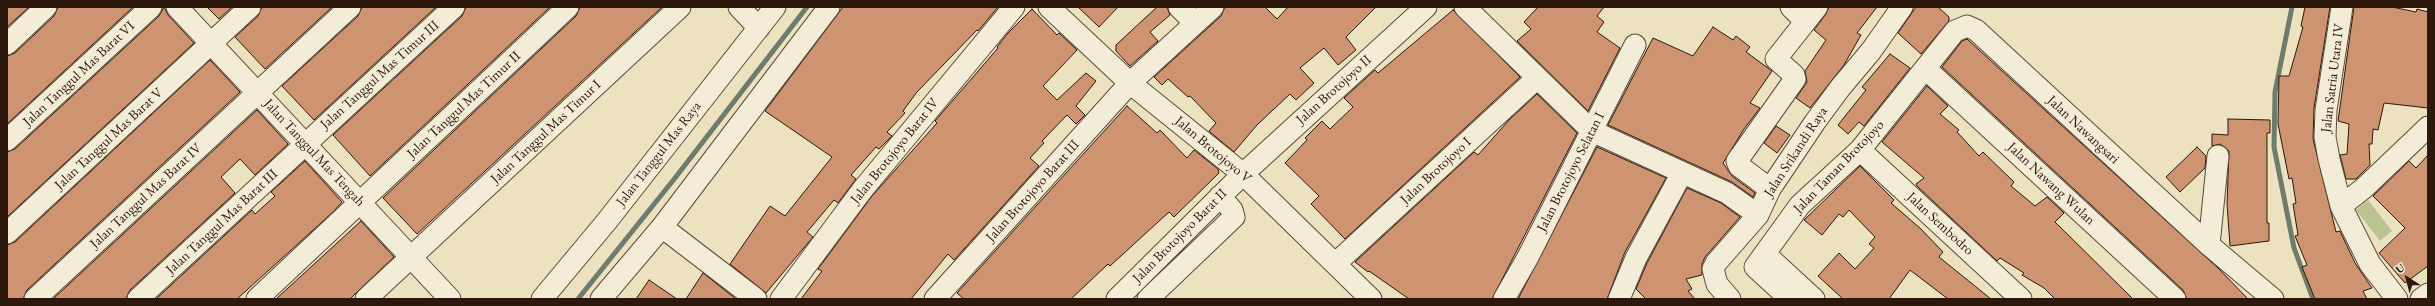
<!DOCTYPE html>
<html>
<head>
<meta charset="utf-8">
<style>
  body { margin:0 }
  #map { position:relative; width:2435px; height:306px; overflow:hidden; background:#ede2c0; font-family:"EB Garamond",serif }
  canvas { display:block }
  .frame { position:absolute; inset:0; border:8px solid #2c180d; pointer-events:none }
  .north { position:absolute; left:2387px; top:258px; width:40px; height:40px; -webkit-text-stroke:3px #f3ecd6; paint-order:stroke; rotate:324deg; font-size:11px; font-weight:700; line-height:16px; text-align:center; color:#2c180d }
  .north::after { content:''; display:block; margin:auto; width:14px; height:18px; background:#2c180d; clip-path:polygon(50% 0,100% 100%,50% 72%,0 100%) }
</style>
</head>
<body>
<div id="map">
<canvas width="2435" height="306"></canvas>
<div class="frame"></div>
<div class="north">U</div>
</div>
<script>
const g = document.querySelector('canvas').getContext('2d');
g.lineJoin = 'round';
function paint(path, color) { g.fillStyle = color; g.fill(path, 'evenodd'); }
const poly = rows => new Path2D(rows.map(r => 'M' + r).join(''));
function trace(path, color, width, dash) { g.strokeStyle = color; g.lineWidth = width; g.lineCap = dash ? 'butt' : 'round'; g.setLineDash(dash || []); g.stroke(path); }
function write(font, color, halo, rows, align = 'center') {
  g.font = font + ' "EB Garamond",serif'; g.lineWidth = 4; g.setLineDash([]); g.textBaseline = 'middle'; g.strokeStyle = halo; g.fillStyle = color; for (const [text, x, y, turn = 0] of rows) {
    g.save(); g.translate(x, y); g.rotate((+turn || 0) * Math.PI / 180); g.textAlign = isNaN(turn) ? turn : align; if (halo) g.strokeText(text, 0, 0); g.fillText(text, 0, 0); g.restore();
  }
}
paint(poly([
  [2368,200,2392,231,2380,241,2356,210]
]), '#bac391');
trace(poly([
  [2292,7,2275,92,2274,147,2294,248,2313,299],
  [578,299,675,178,807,7]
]), '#6e7c6d', 5);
const building = poly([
  [7,7,29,7,7,27,7,7],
  [58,7,133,7,7,124,7,56,15,53,54,16,58,7],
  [164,7,168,15,194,43,7,217,7,152,15,149,159,16,164,7],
  [207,7,232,7,219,19,207,7],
  [262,7,332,7,265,69,235,37,258,16,262,7],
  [362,7,436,7,314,120,282,86,358,16,362,7],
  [466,7,550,7,370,176,333,135,462,16,466,7],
  [580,7,662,7,417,234,383,198,576,16,580,7],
  [843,7,998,7,978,31,977,30,917,92,903,111,905,113,887,132,892,136,879,149,876,147,851,175,856,179,838,203,834,200,807,232,813,237,766,293,730,264,770,206,785,216,832,157,765,111,843,7],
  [1078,7,1118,7,1099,27,1078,7],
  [1157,7,1167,7,1170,15,1150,32,1158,41,1130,66,1116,51,1116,45,1157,7],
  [1225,7,1265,7,1277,19,1288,7,1376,7,1346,37,1356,50,1338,65,1324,48,1300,68,1314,83,1296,100,1290,94,1257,125,1234,152,1209,131,1216,123,1190,96,1188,97,1168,79,1162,85,1154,77,1221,16,1225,7],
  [1538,7,1604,7,1597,16,1604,22,1597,32,1620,48,1588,111,1517,41,1531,29,1524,22,1538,7],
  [1829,7,1877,7,1857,33,1861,35,1844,65,1810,108,1796,98,1807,82,1805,71,1826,40,1814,30,1826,14,1829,7],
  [1916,7,1938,7,1949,17,1949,21,1921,54,1898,33,1916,7],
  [2305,7,2330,7,2314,108,2313,139,2336,232,2340,231,2355,263,2372,288,2363,291,2367,299,2315,299,2302,267,2307,265,2295,236,2298,235,2293,204,2296,203,2292,178,2289,179,2278,124,2279,76,2289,76,2303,27,2301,26,2305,7],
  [2354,7,2392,7,2416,12,2417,9,2428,12,2428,108,2384,103,2378,130,2373,129,2372,144,2369,144,2370,165,2356,179,2346,179,2340,155,2347,154,2349,124,2338,121,2354,7],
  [1032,9,1057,35,1059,33,1077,50,1043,86,1057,100,1086,73,1096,81,1076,106,1085,115,1076,124,1067,115,1042,141,1044,143,1030,158,1039,166,954,260,948,254,911,299,801,299,822,271,818,269,872,196,937,123,935,121,998,48,997,47,1008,33,1032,9],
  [1453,10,1520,77,1345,239,1311,204,1319,196,1285,163,1307,140,1305,138,1322,121,1330,129,1353,107,1344,98,1375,70,1378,73,1453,10],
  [1713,27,1733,40,1736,36,1750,47,1746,52,1772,71,1750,103,1760,108,1744,129,1723,163,1732,176,1755,193,1753,197,1732,182,1608,125,1653,38,1693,56,1713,27],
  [1967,39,2219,269,2248,299,2187,299,2183,290,1942,67,1962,41,1967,39],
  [1890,54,1910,68,1864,126,1859,122,1848,134,1838,125,1866,90,1862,87,1890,54],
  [210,60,240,92,27,290,23,299,7,299,7,245,15,242,210,60],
  [1927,86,1948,106,1940,114,1959,130,1957,132,1979,156,1983,152,2014,182,2011,186,2035,206,2047,197,2064,213,2055,222,2133,299,2055,299,2044,288,2022,275,2024,273,2000,258,1997,261,1917,186,1916,184,1924,178,1882,142,1927,86],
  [1537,94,1577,133,1492,299,1409,299,1369,271,1368,272,1355,262,1474,152,1478,155,1509,120,1537,94],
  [1127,106,1157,133,1160,130,1187,158,1194,150,1218,169,1219,173,1174,217,1169,212,1110,266,1108,264,1071,299,964,299,957,293,1127,106],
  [257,110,288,144,255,175,240,159,221,177,235,193,130,290,126,299,53,299,257,110],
  [2228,119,2270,120,2270,133,2267,133,2267,223,2269,223,2269,241,2230,246,2227,204,2229,151,2220,144,2212,146,2212,134,2228,135,2228,119],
  [1776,126,1790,135,1777,153,1764,143,1776,126],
  [1597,147,1666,178,1625,252,1607,299,1518,299,1597,147],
  [2197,147,2206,156,2205,168,2180,192,2166,177,2197,147],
  [2428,155,2428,266,2405,283,2379,253,2405,228,2373,196,2409,161,2416,168,2428,155],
  [305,161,342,202,333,212,237,299,156,299,252,210,255,214,275,196,271,192,305,161],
  [1860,166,1894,200,1891,203,1921,229,1943,252,1939,257,1991,299,1948,299,1910,270,1889,299,1843,299,1818,276,1839,253,1855,269,1874,248,1869,244,1875,237,1849,210,1843,217,1839,214,1822,235,1804,220,1860,166],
  [1687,188,1721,203,1740,217,1705,257,1702,264,1702,275,1686,279,1692,289,1688,291,1695,299,1646,299,1636,289,1647,263,1687,188],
  [361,221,394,257,355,294,350,299,276,299,361,221],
  [703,273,736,299,686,299,703,273],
  [649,280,677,299,636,299,649,280]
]);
paint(building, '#ce9370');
trace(building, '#2c180d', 1);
const minor = poly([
  [177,7,450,299],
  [739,7,759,28],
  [1049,7,1130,83,1243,174,1371,299],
  [1179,7,1195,23],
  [1465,7,1592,131,1727,193,1758,215],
  [1791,7,1805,21],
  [2342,7,2326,110,2325,137,2329,159,2341,206,2370,264,2397,299],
  [7,44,46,7],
  [1926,69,2175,299],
  [7,140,151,7],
  [1860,150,2021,299],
  [1770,189,1739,166,1737,161,1795,79,1794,75,1776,59,1817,7],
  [2341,206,2364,188,2428,127],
  [662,227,756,299],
  [7,233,250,7],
  [2209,245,2218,156],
  [1765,254,1814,299],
  [1335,264,1536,79],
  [35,299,350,7],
  [138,299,454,7],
  [257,299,568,7],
  [366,299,680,7],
  [542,299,607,221,775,7],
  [601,299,662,227,829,7],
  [781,299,863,189,1014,7],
  [935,299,1130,83,1213,7],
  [1117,299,1243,174,1426,7],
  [1148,299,1234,217,1232,210,1220,196],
  [1504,299,1528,257,1635,45],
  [1619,299,1636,258,1682,173],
  [1730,299,1717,284,1713,269,1716,263,1758,215,1770,189,1815,122,1840,88,1871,51,1902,7],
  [1790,299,1755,267,1800,205,1860,150,1955,31,1967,26,1976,30,2209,245,2273,299],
  [2421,299,2428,294]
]);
trace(minor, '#5c4a3a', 23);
trace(minor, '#f3ecd6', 21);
write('14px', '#2c180d', '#f3ecd6', [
  ["Jalan Tanggul Mas Barat VI",79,74,-43],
  ["Jalan Tanggul Mas Timur III",380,75,-42],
  ["Jalan Satria Utara IV",2333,78,-83],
  ["Jalan Brotojoyo II",1334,90,-42],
  ["Jalan Tanggul Mas Timur II",464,105,-43],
  ["Jalan Nawangsari",2083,130,43],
  ["Jalan Tanggul Mas Timur I",546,132,-43],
  ["Jalan Tanggul Mas Barat V",109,139,-43],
  ["Jalan Brotojoyo V",1213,150,40],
  ["Jalan Brotojoyo Barat IV",895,151,-51],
  ["Jalan Srikandi Raya",1796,152,-57],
  ["Jalan Tanggul Mas Tengah",314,153,47],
  ["Jalan Tanggul Mas Raya",659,154,-52],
  ["Jalan Taman Brotojoyo",1839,167,-46],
  ["Jalan Brotojoyo I",1436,171,-43],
  ["Jalan Brotojoyo Selatan I",1571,172,-63],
  ["Jalan Nawang Wulan",2051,184,43],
  ["Jalan Brotojoyo Barat III",1033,191,-48],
  ["Jalan Tanggul Mas Barat IV",146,196,-43],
  ["Jalan Tanggul Mas Barat III",222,222,-43],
  ["Jalan Sembodro",1940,224,43],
  ["Jalan Brotojoyo Barat II",1180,236,-45]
]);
</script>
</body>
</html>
